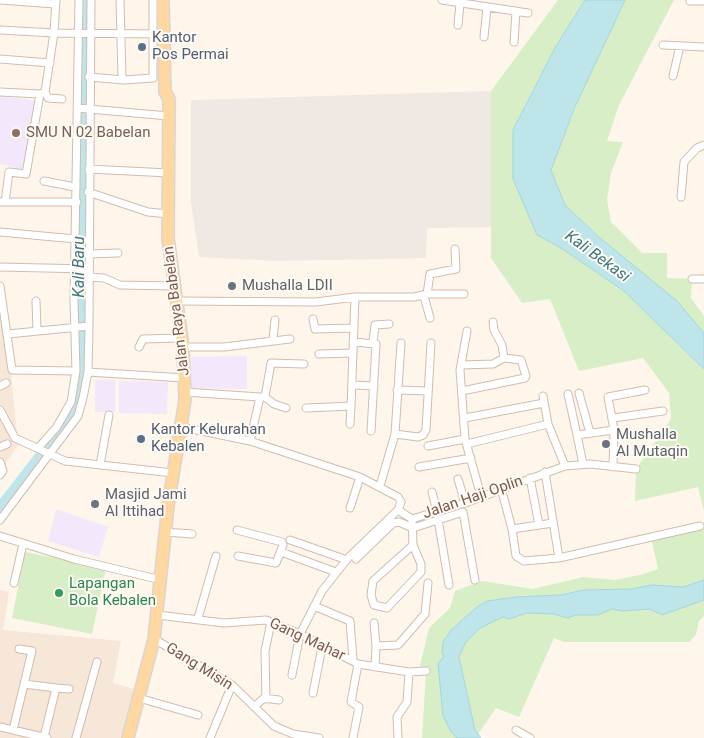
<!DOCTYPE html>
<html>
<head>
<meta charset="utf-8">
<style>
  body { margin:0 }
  canvas { display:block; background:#fef6eb }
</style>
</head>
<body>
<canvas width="704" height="738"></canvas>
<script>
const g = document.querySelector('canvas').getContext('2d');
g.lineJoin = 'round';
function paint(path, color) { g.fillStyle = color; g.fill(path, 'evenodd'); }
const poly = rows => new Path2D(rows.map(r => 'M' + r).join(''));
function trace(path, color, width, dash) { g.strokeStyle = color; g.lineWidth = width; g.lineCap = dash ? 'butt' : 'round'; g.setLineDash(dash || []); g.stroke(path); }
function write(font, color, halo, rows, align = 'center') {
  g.font = font + ' Roboto,sans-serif'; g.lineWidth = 4; g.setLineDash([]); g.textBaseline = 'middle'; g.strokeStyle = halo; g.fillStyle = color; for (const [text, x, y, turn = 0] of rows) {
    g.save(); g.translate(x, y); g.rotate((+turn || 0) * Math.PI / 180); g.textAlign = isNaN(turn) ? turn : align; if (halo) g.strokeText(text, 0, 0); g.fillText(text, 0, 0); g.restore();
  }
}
paint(poly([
  [0,289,7,330,18,445,0,472],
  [0,590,9,592,3,630,121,641,113,683,141,691,128,738,0,738]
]), '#f6e7d8');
paint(poly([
  [491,91,491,227,427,228,426,258,279,261,199,257,191,202,191,100]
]), '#efe8e3');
paint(poly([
  [0,96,39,101,25,170,0,164],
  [247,356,247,389,191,388,191,357],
  [95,380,115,380,115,412,95,412],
  [119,381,168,382,167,414,119,413],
  [56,509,108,527,99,557,48,541]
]), '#f3e7fb');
paint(poly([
  [558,0,585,0,556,46,513,129,537,235,561,248,624,291,704,369,704,511,698,487,635,501,636,469,671,419,669,393,643,358,579,371,550,299,522,303,491,258,491,91],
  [625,0,674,0,619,105,607,141,623,142,611,173,607,200,611,222,642,253,667,253,667,278,692,279,691,298,704,316,704,334,565,205,551,170,580,96],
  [704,525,704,580,683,587,652,585,632,589,583,590,561,595,516,597,487,601,477,607,451,630,443,642,444,656,441,692,443,716,457,738,422,738,426,672,420,666,429,628,450,608,455,591,482,581,533,589,583,577,616,580,643,574,658,569,651,537],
  [25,552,106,568,92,634,12,618],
  [704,600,704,616,699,621,696,635,689,642,564,642,554,638,519,717,496,708,478,734,475,730,459,657,466,642,480,628,503,616,509,619,527,613,554,614,567,618,576,615,598,615,612,609,622,611,650,609,662,615]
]), '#d8eec7');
const water = poly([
  [585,0,625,0,575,107,551,170,565,205,600,238,677,301,704,333,704,369,624,291,561,248,537,235,513,179,513,130,556,46,585,0],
  [704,580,704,600,662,615,650,609,622,611,612,609,598,615,576,615,567,618,554,614,527,613,509,619,503,617,480,628,466,642,459,657,475,730,481,738,457,738,451,732,443,716,438,664,444,656,442,653,443,642,451,630,477,607,487,601,516,597,561,595,583,590,632,589,652,585,683,587,704,580]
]);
paint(water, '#bde5ea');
trace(water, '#a2d6dd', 1);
trace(poly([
  [0,508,52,441,74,407,82,383,79,272,83,175,85,0]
]), '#bde5ea', 11);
const minor = poly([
  [0,0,55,4],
  [120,0,122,79],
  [442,0,528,13],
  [690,1,704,1],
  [458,25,460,3],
  [0,30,54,33,164,34],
  [484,37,487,7],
  [514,42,516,11],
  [663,45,704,47],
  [0,59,50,63],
  [673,76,680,46],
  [89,77,124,80,153,78,153,0],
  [0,92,40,94,45,92,54,33,56,0],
  [45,92,48,98,62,99],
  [77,108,169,116],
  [89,169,169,173],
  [44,181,75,187],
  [88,192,148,212,169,214],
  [681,197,684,162,697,148,704,145],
  [0,202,77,202],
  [5,202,9,172,26,174,40,94],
  [0,232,75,239],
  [89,254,118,253],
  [0,267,89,269],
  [89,277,104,278,120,285,174,286],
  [692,279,704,279],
  [0,286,12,370,76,371],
  [427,294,430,274,456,269,455,249],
  [424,296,430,318],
  [36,301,37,330],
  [177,301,316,302,355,297,414,297,427,294,464,294],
  [313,319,315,329,354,328],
  [493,322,494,330,502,345,504,358],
  [467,331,460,370,465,439,481,496],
  [8,334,89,326],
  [273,339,275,320],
  [353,342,376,344,371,431],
  [373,342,375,325,389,324],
  [139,347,143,339,182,338],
  [183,347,224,347,290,339],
  [319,354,353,353],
  [461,365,493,364,504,358,521,360,526,376,525,378,462,391],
  [88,372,185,378],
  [353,385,374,386],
  [0,386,6,383],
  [397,390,427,391],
  [185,392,260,397,250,441],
  [579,393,590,433],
  [568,394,577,435],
  [543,396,548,424,565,466],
  [260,397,265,397,274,404,286,408],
  [265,397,271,363,304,364],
  [306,408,351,406,355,297],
  [0,410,15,438,65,461,173,473],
  [465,418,544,403],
  [613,418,663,411],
  [350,424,351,406],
  [182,427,250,441,360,477,398,497,401,502,398,510,412,519,465,503,565,466,590,464,636,469],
  [395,434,418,437,423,435,426,430,431,343],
  [467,444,548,424],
  [428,446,465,439],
  [0,447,7,444],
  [38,448,56,428,71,402,76,371,74,302,79,0],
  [0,462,3,471,0,475],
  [583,464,577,435,614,430],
  [100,465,109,415],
  [419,467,471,458],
  [613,467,614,430,608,397,645,390],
  [545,472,559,558],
  [530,478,539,525],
  [458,479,465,503],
  [380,486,395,434,401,343],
  [501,488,512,529,516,556,524,561,559,558,700,526],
  [432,492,437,512],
  [350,508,360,477],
  [412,519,413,545,421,564,421,572,387,608,374,605,371,595,373,581,413,545],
  [438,519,449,585],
  [0,520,78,416,83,398,88,372,89,326,91,0],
  [512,529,553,523],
  [237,530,282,542,283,545,276,563,238,556],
  [165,532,192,534],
  [0,536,74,559,161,580],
  [290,540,347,560],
  [281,552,336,572],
  [356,559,393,523,399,522,413,528,463,512,475,580],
  [14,583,23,544],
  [314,606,350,621,353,660],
  [158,615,224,623,266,620,300,634,358,664,409,672,426,671],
  [198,618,216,556],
  [374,623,376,646],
  [154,639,232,685,274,726,293,734,319,738],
  [375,667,376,646,398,645,425,614,428,583],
  [292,675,300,634,322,591,348,558,398,510],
  [24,684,56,688,44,737],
  [56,688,69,689],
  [313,693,322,647],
  [139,698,198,715],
  [266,699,265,651,271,622],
  [254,707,264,698,279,700],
  [0,727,47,738],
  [13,730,32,651,19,649],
  [516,730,530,738],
  [76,738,97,662],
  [210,738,232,685],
  [353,738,359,707,351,702,358,664],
  [398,738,397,717,407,702,409,672]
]);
const primary = poly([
  [128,738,154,639,168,506,185,400,183,347,168,238,169,99,165,92,163,0]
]);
trace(minor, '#d2bcae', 9);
trace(primary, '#ddd4d0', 14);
trace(minor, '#fff', 7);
trace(primary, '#ffd8a1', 11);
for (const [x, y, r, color] of [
  [142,47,5,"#5c6f8a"],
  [16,133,5,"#8d6e63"],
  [232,286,5,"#6b7280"],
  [141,439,5,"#5c6f8a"],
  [606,444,5,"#6b7280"],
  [95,504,5,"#6b7280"],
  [59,593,5,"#2e9e5b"]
]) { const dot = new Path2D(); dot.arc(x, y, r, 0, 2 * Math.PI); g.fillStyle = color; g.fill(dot); trace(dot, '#fffaf3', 2); }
write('15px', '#4e5e75', '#fffaf3', [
  ["Kantor",152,38],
  ["Pos Permai",152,55],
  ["Kantor Kelurahan",151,430],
  ["Kebalen",151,447]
], 'left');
write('15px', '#785e54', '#fffaf3', [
  ["SMU N 02 Babelan",26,133]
], 'left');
write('15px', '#5b616d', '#fffaf3', [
  ["Mushalla LDII",242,286],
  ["Mushalla",616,435],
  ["Al Mutaqin",616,452],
  ["Masjid Jami",105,495],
  ["Al Ittihad",105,512]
], 'left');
write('15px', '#7c5a4b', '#fffaf3', [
  ["Jalan Raya Babelan",177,311,-97],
  ["Jalan Haji Oplin",473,498,-19],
  ["Gang Mahar",307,640,25],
  ["Gang Misin",199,667,32]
]);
write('15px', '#27864d', '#fffaf3', [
  ["Lapangan",69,584],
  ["Bola Kebalen",69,601]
], 'left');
write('italic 16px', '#3c7982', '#fffaf3', [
  ["Kali Bekasi",597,257,36],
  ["Kali Baru",80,267,-90]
]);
</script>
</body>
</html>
